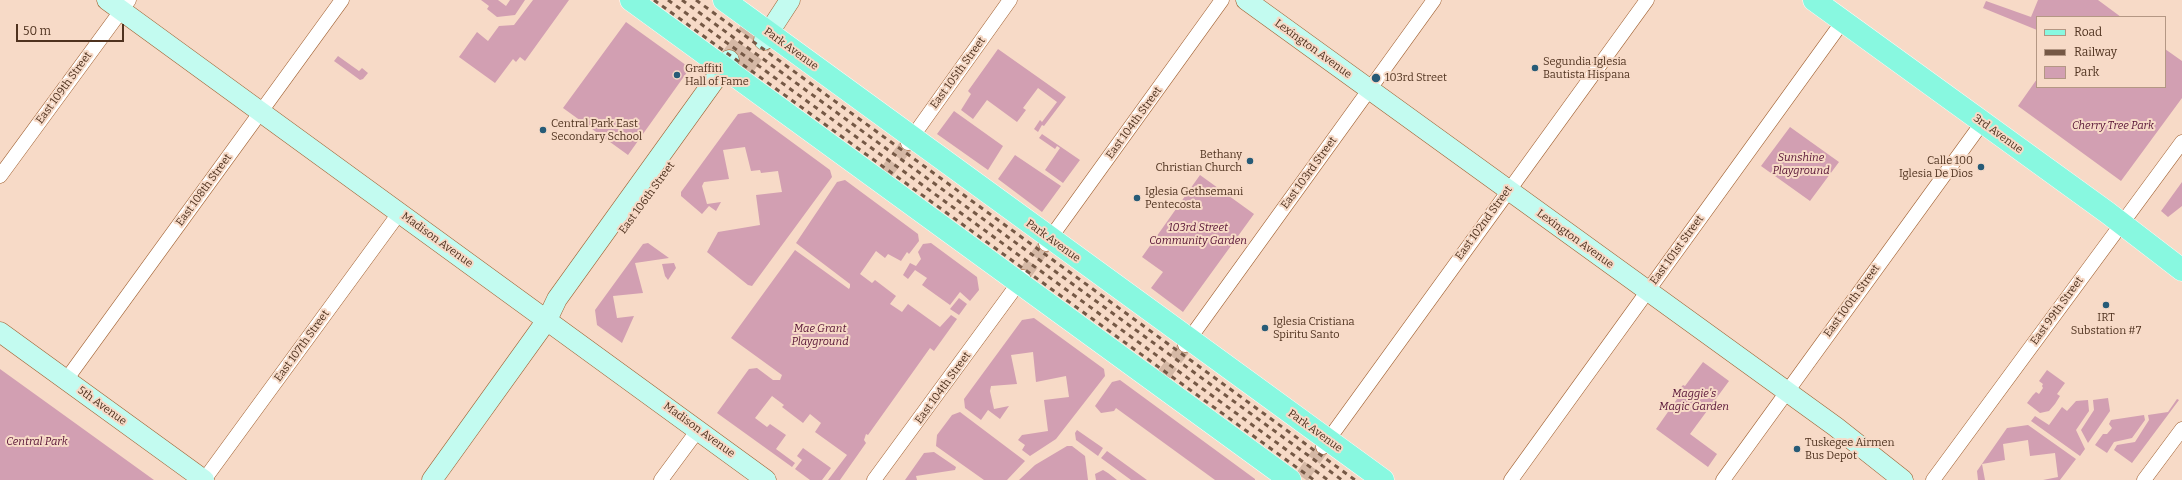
<!DOCTYPE html>
<html>
<head>
<meta charset="utf-8">
<style>
  body { margin:0 }
  #map { position:relative; width:2182px; height:480px; overflow:hidden; background:#f7dac7; font-family:Bitter,serif }
  canvas { display:block }
  .legend { position:absolute; left:2036px; top:16px; width:130px; height:72px; box-sizing:border-box; background:#f7dac7; border:1px solid #b49784; margin:0; padding:5px 7px; list-style:none; font-size:12px; color:#4f321f }
  .legend li { display:flex; align-items:center; gap:8px; height:20px }
  .legend b { width:20px; border:1px solid #b49784 }
  .scale { position:absolute; left:16px; top:24px; width:108px; height:18px; box-sizing:border-box; border:2px solid #4f321f; border-top:0; padding-left:5px; font-size:12px; line-height:14px; white-space:nowrap; color:#4f321f; -webkit-text-stroke:3px #f7dac7; paint-order:stroke }
</style>
</head>
<body>
<div id="map">
<canvas width="2182" height="480"></canvas>
<ul class="legend">
<li><b style="height:5px;background:#88f8e0"></b>Road</li>
<li><b style="height:5px;background:#755845"></b>Railway</li>
<li><b style="height:11px;background:#d29fb2"></b>Park</li>
</ul>
<div class="scale">50 m</div>
</div>
<script>
const g = document.querySelector('canvas').getContext('2d');
g.lineJoin = 'round';
function paint(path, color) { g.fillStyle = color; g.fill(path, 'evenodd'); }
const poly = rows => new Path2D(rows.map(r => 'M' + r).join(''));
function trace(path, color, width, dash) { g.strokeStyle = color; g.lineWidth = width; g.lineCap = dash ? 'butt' : 'round'; g.setLineDash(dash || []); g.stroke(path); }
function write(font, color, halo, rows, align = 'center') {
  g.font = font + ' Bitter,serif'; g.lineWidth = 4; g.setLineDash([]); g.textBaseline = 'middle'; g.strokeStyle = halo; g.fillStyle = color; for (const [text, x, y, turn = 0] of rows) {
    g.save(); g.translate(x, y); g.rotate((+turn || 0) * Math.PI / 180); g.textAlign = isNaN(turn) ? turn : align; if (halo) g.strokeText(text, 0, 0); g.fillText(text, 0, 0); g.restore();
  }
}
paint(poly([
  [481,0,498,0,506,6,510,0,525,0,515,15,497,17,487,9,489,6],
  [533,0,569,0,525,61,520,57,516,62,513,59,495,83,459,57,477,32,488,41,499,26,514,25],
  [2038,0,2098,0,2121,17,2037,17,2037,30,1983,8,1986,1,2031,17],
  [626,22,690,68,628,155,563,108],
  [998,49,1066,97,1044,126,1042,125,1038,132,1034,129,1040,120,1042,122,1057,102,1038,88,1023,108,1026,110,1017,122,987,100,973,119,961,110,971,94,968,91],
  [2165,49,2182,61,2182,98,2121,181,2018,106,2037,79,2037,87,2165,87],
  [338,56,359,71,362,68,368,73,363,79,360,80,334,61],
  [954,111,1003,146,988,170,937,134],
  [751,112,830,170,832,177,752,286,748,285,707,252,718,232,760,225,756,195,782,192,778,171,761,173,760,170,751,171,745,147,723,150,729,179,704,182,702,186,707,204,721,202,716,211,709,206,702,214,681,196,681,192,738,114],
  [1790,127,1839,162,1810,201,1761,166],
  [1042,134,1080,160,1063,183,1045,170,1060,148,1057,146,1055,149,1039,138],
  [1015,155,1061,186,1042,212,998,179],
  [1200,175,1254,214,1183,312,1151,288,1163,272,1142,257],
  [845,180,918,234,919,241,909,254,907,252,901,261,888,254,885,258,876,251,860,274,872,283,875,280,896,296,890,304,902,312,908,304,940,327,951,315,957,319,934,351,930,348,868,435,866,434,864,440,866,443,840,480,828,480,847,455,815,432,821,423,810,414,803,423,782,407,784,405,772,396,755,418,767,427,770,424,786,435,776,449,795,463,792,467,717,413,749,369,757,368,773,380,780,380,782,375,731,338,795,250,849,289,850,287,850,284,796,243,837,182],
  [2182,182,2182,206,2168,217,2161,211],
  [648,243,669,258,635,263,643,293,613,296,617,318,634,316,622,343,597,325,595,310,643,244],
  [931,243,977,277,979,290,970,301,960,292,950,305,922,285,927,278,915,270,908,279,903,275,910,263,916,266,921,259,918,252,923,244],
  [674,263,676,268,668,280,665,276,662,264],
  [959,298,967,304,959,315,950,309],
  [1034,318,1104,369,1105,376,1056,439,1030,456,1022,450,1025,445,1018,440,1022,435,1048,431,1044,400,1069,397,1066,376,1036,382,1033,352,1011,355,1017,384,991,386,990,391,994,409,1009,406,1000,419,988,410,981,420,965,408,964,399,1022,320],
  [1703,362,1729,381,1690,434,1717,454,1708,467,1656,429,1677,399,1674,396,1683,385,1685,386],
  [0,369,50,405,154,480,0,480],
  [2047,370,2065,383,2057,394,2060,396,2055,404,2049,411,2040,413,2027,403,2033,395,2036,392,2039,394,2043,388,2042,386,2043,384,2039,381],
  [1120,380,1255,479,1255,480,1215,480,1116,408,1114,411,1101,413,1095,406,1112,382],
  [2108,398,2110,411,2088,443,2081,430,2094,410,2093,400],
  [2177,399,2179,400,2132,463,2114,450,2117,445,2135,442,2149,420,2148,415,2168,412],
  [2088,400,2089,411,2076,430,2085,449,2080,456,2031,421,2035,416,2049,425,2062,407,2067,411,2076,401],
  [960,412,1025,461,1007,480,984,480,936,446,937,435,952,415],
  [2144,415,2145,420,2132,438,2114,442,2107,453,2095,445,2103,434,2107,434,2112,428,2109,424,2111,420],
  [2028,425,2076,459,2060,480,2043,480,2058,477,2055,453,2030,456,2028,440,2003,444,2005,460,1982,464,1985,480,1978,480,1977,471,2007,428],
  [1077,430,1103,448,1098,456,1076,440,1075,433],
  [1067,446,1072,446,1085,456,1088,480,1019,480,1035,465],
  [803,448,831,468,822,480,810,480,795,469,802,460,797,456],
  [1107,451,1147,480,1131,480,1101,458],
  [934,452,956,467,955,470,916,476,917,480,926,480,905,480,924,453],
  [1103,470,1108,473,1117,480,1096,480,1095,474]
]), '#d29fb2');
trace(poly([
  [885,174,906,146],
  [1024,275,1045,245],
  [1163,376,1185,346],
  [1302,477,1323,447]
]), '#d5b8a5', 14, [14, 7]);
trace(poly([
  [729,60,750,30],
  [742,70,764,40]
]), '#d5b8a5', 20, [20, 10]);
const minor = poly([
  [908,143,1010,0],
  [0,176,129,0],
  [1046,244,1222,0],
  [1185,345,1434,0],
  [66,380,342,0],
  [1323,447,1647,0],
  [204,480,400,212],
  [661,480,698,430],
  [874,480,1023,277],
  [1511,480,1843,21],
  [1723,480,1982,123],
  [1933,480,2182,142],
  [2144,480,2182,429]
]);
const secondary = poly([
  [107,0,766,480],
  [1246,0,1836,427,1903,480],
  [764,40,790,0],
  [0,332,204,480],
  [432,480,547,320,557,299,729,60]
]);
const primary = poly([
  [631,0,1290,480],
  [724,0,1383,480],
  [1814,0,2108,213,2182,270]
]);
trace(minor, '#a06031', 15);
trace(secondary, '#a06031', 21);
trace(primary, '#fff', 23);
trace(minor, '#fff', 14);
trace(secondary, '#c3fbf0', 20);
trace(primary, '#88f8e0', 22);
trace(poly([
  [654,0,1314,480],
  [668,0,1328,480],
  [682,0,1342,480],
  [696,0,1355,480]
]), '#755845', 3, [5, 5]);
for (const [x, y, r, color] of [
  [1535,68,4,"#275b77"],
  [677,75,4,"#275b77"],
  [1376,78,5,"#275b77"],
  [543,130,4,"#275b77"],
  [1250,161,4,"#275b77"],
  [1981,167,4,"#275b77"],
  [1137,198,4,"#275b77"],
  [2106,305,4,"#275b77"],
  [1265,328,4,"#275b77"],
  [1797,449,4,"#275b77"]
]) { const dot = new Path2D(); dot.arc(x, y, r, 0, 2 * Math.PI); g.fillStyle = color; g.fill(dot); trace(dot, '#f7dac7', 1.5); }
write('11px', '#4f321f', '#f7dac7', [
  ["Park Avenue",791,49,36],
  ["Lexington Avenue",1313,49,36],
  ["East 105th Street",958,73,-54],
  ["East 109th Street",64,88,-54],
  ["East 104th Street",1134,123,-54],
  ["3rd Avenue",1998,134,36],
  ["East 103rd Street",1309,173,-54],
  ["East 108th Street",204,190,-54],
  ["East 106th Street",647,198,-54],
  ["East 102nd Street",1484,223,-54],
  ["Lexington Avenue",1575,239,36],
  ["Madison Avenue",437,240,36],
  ["Park Avenue",1053,241,36],
  ["East 101st Street",1677,250,-54],
  ["East 100th Street",1852,301,-54],
  ["East 99th Street",2057,311,-54],
  ["East 107th Street",302,346,-54],
  ["East 104th Street",943,388,-54],
  ["5th Avenue",102,406,36],
  ["Madison Avenue",699,430,36],
  ["Park Avenue",1315,431,36]
]);
write('11px', '#4f321f', '#f7dac7', [
  ["Segundia Iglesia",1543,62],
  ["Bautista Hispana",1543,75],
  ["Graffiti",685,69],
  ["Hall of Fame",685,82],
  ["103rd Street",1385,78],
  ["Central Park East",551,124],
  ["Secondary School",551,137],
  ["Bethany",1242,155,"right"],
  ["Christian Church",1242,168,"right"],
  ["Calle 100",1973,161,"right"],
  ["Iglesia De Dios",1973,174,"right"],
  ["Iglesia Gethsemani",1145,192],
  ["Pentecosta",1145,205],
  ["IRT",2106,318,"center"],
  ["Substation #7",2106,331,"center"],
  ["Iglesia Cristiana",1273,322],
  ["Spiritu Santo",1273,335],
  ["Tuskegee Airmen",1805,443],
  ["Bus Depot",1805,456]
], 'left');
write('italic 11px', '#551033', '#f7dac7', [
  ["Cherry Tree Park",2113,126],
  ["Sunshine",1801,158],
  ["Playground",1801,171],
  ["103rd Street",1198,228],
  ["Community Garden",1198,241],
  ["Mae Grant",820,329],
  ["Playground",820,342],
  ["Maggie's",1694,394],
  ["Magic Garden",1694,407],
  ["Central Park",37,442]
]);
</script>
</body>
</html>
